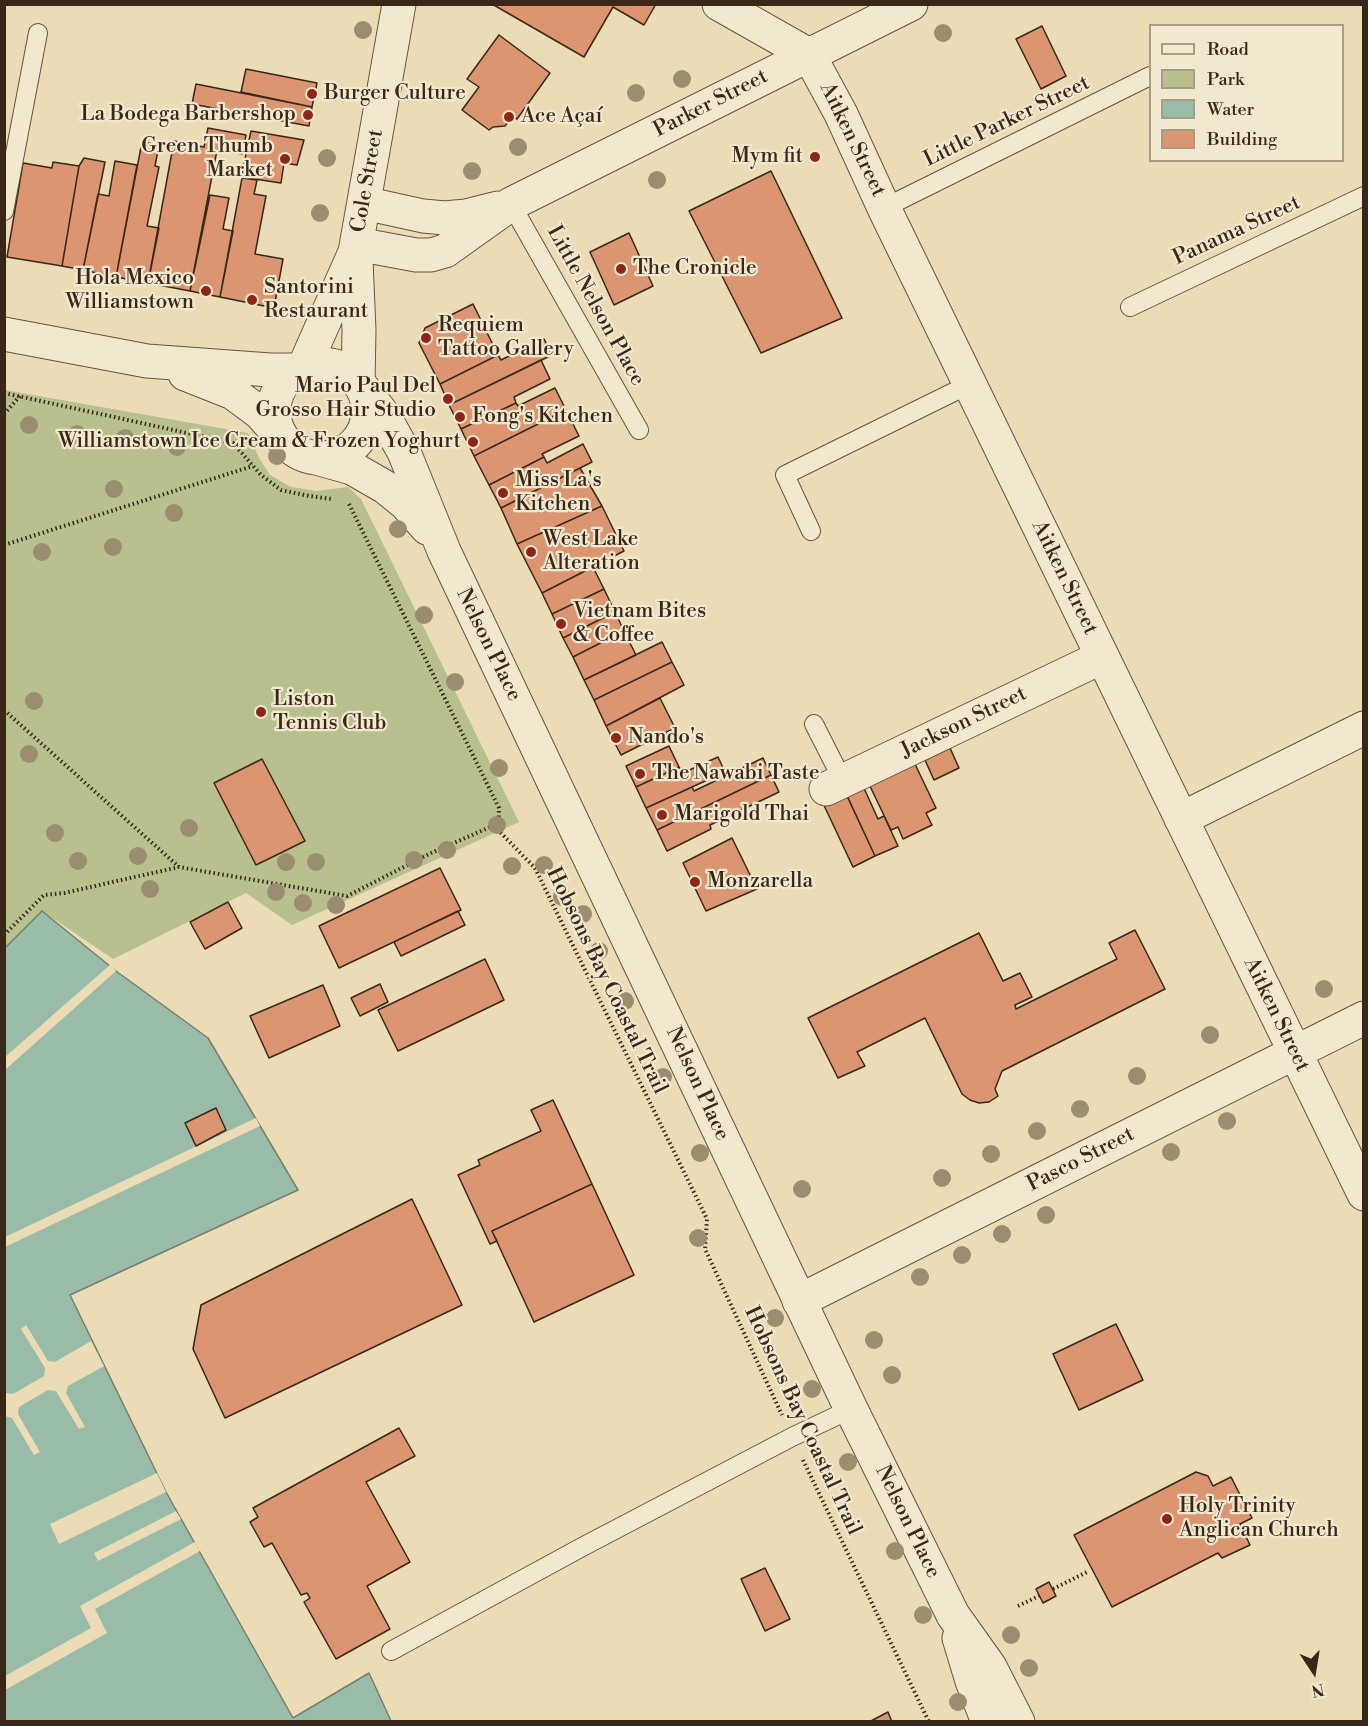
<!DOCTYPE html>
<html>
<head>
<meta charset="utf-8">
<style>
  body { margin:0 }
  #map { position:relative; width:1368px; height:1726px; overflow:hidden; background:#ebdcb6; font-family:"Libre Bodoni",serif }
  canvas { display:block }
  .frame { position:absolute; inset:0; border:6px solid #392719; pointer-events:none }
  .legend { position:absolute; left:1149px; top:24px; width:195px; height:138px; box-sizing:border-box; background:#f2e8d0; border:2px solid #a89b87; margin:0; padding:8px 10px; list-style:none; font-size:18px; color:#392719 }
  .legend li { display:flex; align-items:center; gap:12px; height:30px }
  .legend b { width:30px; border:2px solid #a89b87 }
  .north { position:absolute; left:1284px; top:1642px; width:60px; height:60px; -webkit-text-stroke:4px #f2e8d0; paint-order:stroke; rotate:168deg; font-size:16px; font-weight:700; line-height:24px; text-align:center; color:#392719 }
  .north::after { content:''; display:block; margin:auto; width:21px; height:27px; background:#392719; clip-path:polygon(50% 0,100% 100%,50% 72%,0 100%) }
</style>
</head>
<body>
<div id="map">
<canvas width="1368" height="1726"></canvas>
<div class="frame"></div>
<ul class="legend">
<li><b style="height:8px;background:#f2e8d0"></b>Road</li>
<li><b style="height:16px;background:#b8c08d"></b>Park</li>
<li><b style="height:16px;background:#99bca9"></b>Water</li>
<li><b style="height:16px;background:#db9571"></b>Building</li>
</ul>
<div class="north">N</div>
</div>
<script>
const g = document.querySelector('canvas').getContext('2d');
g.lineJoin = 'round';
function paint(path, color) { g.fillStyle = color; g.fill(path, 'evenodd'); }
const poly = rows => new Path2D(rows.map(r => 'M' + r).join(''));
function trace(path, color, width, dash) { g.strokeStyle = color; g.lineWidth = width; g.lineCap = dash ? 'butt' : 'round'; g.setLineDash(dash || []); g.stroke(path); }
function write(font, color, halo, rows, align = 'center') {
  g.font = font + ' "Libre Bodoni",serif'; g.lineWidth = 4.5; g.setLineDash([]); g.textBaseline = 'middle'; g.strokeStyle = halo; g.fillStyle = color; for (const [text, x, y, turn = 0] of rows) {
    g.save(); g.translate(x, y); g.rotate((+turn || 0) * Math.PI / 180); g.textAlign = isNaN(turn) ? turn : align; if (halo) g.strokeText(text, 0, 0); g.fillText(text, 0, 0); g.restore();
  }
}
paint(poly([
  [5,390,248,433,259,458,270,475,291,487,317,491,348,487,361,499,519,822,292,925,246,893,113,959,42,911,5,949]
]), '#b8c08d');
const water = poly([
  [42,911,116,971,208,1038,298,1190,70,1295,166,1492,293,1718,369,1673,391,1721,5,1721,4,949,42,911]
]);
paint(water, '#99bca9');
trace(water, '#73806f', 1.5);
paint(poly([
  [111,964,116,971,5,1070,5,1057],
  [256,1118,260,1126,5,1247,5,1237],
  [26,1325,48,1361,55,1362,91,1341,104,1366,68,1386,66,1393,85,1427,79,1429,56,1391,48,1390,19,1407,18,1414,40,1452,34,1455,12,1418,5,1416,5,1393,13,1394,44,1376,45,1368,21,1329],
  [157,1473,166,1492,59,1544,50,1524],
  [176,1511,181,1519,98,1561,94,1553],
  [195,1542,200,1551,95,1609,107,1633,5,1690,5,1676,91,1628,80,1606]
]), '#ebdcb6');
const building = poly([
  [492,4,656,4,644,25,613,7,584,57,492,4],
  [1042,26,1066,76,1041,89,1016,39,1042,26],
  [499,35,550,73,517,119,512,117,505,126,493,127,489,130,462,110,479,87,467,79,499,35],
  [246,69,317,83,312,107,241,92,246,69],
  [196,84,312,107,309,126,192,104,196,84],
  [208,128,246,135,242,154,217,150,190,291,148,283,174,141,204,147,208,128],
  [251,131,304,140,297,165,284,163,281,183,241,177,251,131],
  [142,142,159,145,155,166,159,167,147,226,159,228,148,283,116,277,142,142],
  [84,158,105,162,83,270,62,266,79,166,84,158],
  [115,161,137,165,116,277,83,270,98,194,109,196,115,161],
  [53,162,79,166,62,266,7,257,23,163,52,168,53,162],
  [771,171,842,318,761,353,689,211,771,171],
  [242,178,257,180,254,194,266,196,255,254,283,259,274,308,220,297,242,178],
  [210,195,229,198,223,229,233,231,220,297,190,291,210,195],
  [629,233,653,286,614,305,590,252,629,233],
  [473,304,498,355,440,384,419,343,425,328,473,304],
  [544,339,552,355,449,405,440,384,498,355,501,360,544,339],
  [541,360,550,379,514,397,516,403,461,429,449,405,541,360],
  [555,388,566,410,474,456,461,429,516,403,518,406,555,388],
  [566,410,579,436,542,454,544,457,489,485,474,456,566,410],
  [583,444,592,462,501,508,489,485,544,457,547,463,583,444],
  [580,468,602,506,517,544,501,508,580,468],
  [602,506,624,551,542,593,517,544,602,506],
  [593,567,604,589,552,614,542,593,593,567],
  [604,589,615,612,563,638,552,614,604,589],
  [615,612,624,631,573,657,563,638,615,612],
  [624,631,636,655,584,680,573,657,624,631],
  [662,642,672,662,594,700,584,680,662,642],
  [672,662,684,685,606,726,594,700,672,662],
  [660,698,675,728,621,755,606,726,660,698],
  [669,746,679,767,636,787,626,766,669,746],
  [950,748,959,768,934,780,925,760,950,748],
  [718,757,725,772,646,808,636,787,679,767,683,773,718,757],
  [763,758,771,775,657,830,646,808,692,787,694,791,763,758],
  [262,759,305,841,256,865,214,783,262,759],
  [914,762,936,808,926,813,932,825,903,839,898,827,891,830,867,780,914,762],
  [771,775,779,792,710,825,711,829,667,851,657,830,771,775],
  [863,786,878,819,884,816,898,846,875,856,846,794,863,786],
  [844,789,875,856,853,867,821,799,844,789],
  [732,838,757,889,706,911,683,863,732,838],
  [440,868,461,910,339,968,319,926,440,868],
  [228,902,242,928,205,949,190,922,228,902],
  [458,911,465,925,401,956,394,942,458,911],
  [1135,930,1165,989,1002,1071,995,1089,998,1096,989,1102,979,1103,970,1100,962,1094,925,1018,857,1052,865,1066,838,1078,808,1018,979,933,1003,981,1020,973,1032,997,1015,1005,1016,1009,1117,959,1109,943,1135,930],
  [485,959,504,1000,398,1051,378,1010,485,959],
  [380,984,388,1002,360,1016,351,998,380,984],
  [323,985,340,1026,269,1058,250,1016,323,985],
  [553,1100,592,1184,492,1231,497,1241,490,1244,458,1175,480,1165,478,1160,541,1131,531,1110,553,1100],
  [216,1108,226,1130,196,1146,185,1123,216,1108],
  [592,1184,634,1275,534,1322,492,1231,592,1184],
  [412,1199,462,1305,225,1418,193,1349,201,1305,412,1199],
  [1116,1324,1143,1380,1079,1410,1053,1354,1116,1324],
  [399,1428,415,1456,366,1482,410,1562,367,1586,390,1629,336,1659,304,1602,310,1598,307,1593,301,1595,272,1543,264,1547,250,1522,258,1517,253,1508,399,1428],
  [1196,1472,1208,1476,1213,1486,1231,1477,1252,1518,1240,1524,1250,1545,1222,1558,1218,1553,1112,1607,1074,1535,1196,1472],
  [765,1568,790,1619,765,1631,741,1579,765,1568],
  [1049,1582,1056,1596,1043,1603,1036,1589,1049,1582],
  [888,1712,892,1722,869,1722,888,1712]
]);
paint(building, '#db9571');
trace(building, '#392719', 1.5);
const service = poly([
  [511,204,639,430],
  [884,208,1150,76],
  [4,211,38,33],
  [1130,307,1364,196],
  [811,531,785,475,970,384],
  [814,724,843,781],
  [391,1651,584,1546,792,1437,851,1409]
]);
const minor = poly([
  [719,4,809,55,841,114,884,208,1364,1194],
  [364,203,423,216,445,218,466,216,498,208],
  [357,244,416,255,431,255,445,251,511,204,911,4],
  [356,260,359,330,358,382],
  [304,367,355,252,399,4],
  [826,789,1102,657],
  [1181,819,1364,728],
  [799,1301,1364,1018]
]);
const tertiary = poly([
  [4,334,147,361,270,370,298,370],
  '274 411a47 47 0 1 1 94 0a47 47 0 1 1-94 0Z',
  [185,374,233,393,260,413,281,437],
  [362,387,384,416,404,452,444,551,851,1409,953,1615,990,1667,1018,1722],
  [316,458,352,468,385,487,406,504,427,528],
  [959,1638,972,1681,988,1722]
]);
trace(service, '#665440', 20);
trace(minor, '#665440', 35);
trace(tertiary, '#665440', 35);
trace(poly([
  [4,393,233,443,261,475,281,490,309,496,332,499],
  [4,414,20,396],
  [349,504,499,808,498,830,535,868,707,1219,705,1249,782,1415],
  [4,545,253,466],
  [4,710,179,867],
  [4,935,44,895,64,893,179,867,347,896,429,854,497,824],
  [803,1460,929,1722],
  [1053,1589,1087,1572],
  [1018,1606,1039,1596]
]), '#392719', 4, [1.5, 3]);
trace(service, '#f2e8d0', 18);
trace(minor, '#f2e8d0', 33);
trace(tertiary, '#f2e8d0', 33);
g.fillStyle = '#9b8d70';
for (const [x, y] of [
  [363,30],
  [943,33],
  [682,79],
  [636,93],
  [518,147],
  [327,158],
  [472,171],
  [657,180],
  [320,213],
  [29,425],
  [77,434],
  [125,438],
  [177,447],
  [277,456],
  [114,489],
  [174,513],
  [398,529],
  [113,547],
  [42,552],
  [424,615],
  [455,682],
  [34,701],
  [29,754],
  [499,768],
  [497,825],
  [189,828],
  [55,833],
  [447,850],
  [138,856],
  [414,860],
  [78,861],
  [286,862],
  [316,862],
  [544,865],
  [512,866],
  [150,889],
  [276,892],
  [562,897],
  [303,903],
  [336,905],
  [583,914],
  [599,951],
  [1324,989],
  [625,1001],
  [1210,1035],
  [1137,1076],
  [663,1077],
  [1080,1109],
  [1227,1121],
  [1037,1131],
  [1171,1152],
  [700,1153],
  [991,1154],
  [942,1178],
  [802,1189],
  [1046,1215],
  [1002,1234],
  [698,1238],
  [962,1255],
  [920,1277],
  [775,1318],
  [874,1340],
  [892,1375],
  [812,1389],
  [848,1462],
  [895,1551],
  [923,1615],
  [1011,1635],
  [1029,1668],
  [958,1702]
]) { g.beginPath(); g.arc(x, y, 9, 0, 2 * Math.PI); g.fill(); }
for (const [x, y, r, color] of [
  [312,94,6,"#8f2418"],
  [308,115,6,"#8f2418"],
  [509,117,6,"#8f2418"],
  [815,157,6,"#8f2418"],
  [285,159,6,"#8f2418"],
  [621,269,6,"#8f2418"],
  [206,291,6,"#8f2418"],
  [252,300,6,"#8f2418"],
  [426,338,6,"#8f2418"],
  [448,399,6,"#8f2418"],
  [460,417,6,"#8f2418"],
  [473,442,6,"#8f2418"],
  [503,493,6,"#8f2418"],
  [531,552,6,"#8f2418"],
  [561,624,6,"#8f2418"],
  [261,712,6,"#8f2418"],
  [616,738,6,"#8f2418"],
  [640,774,6,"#8f2418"],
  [662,815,6,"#8f2418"],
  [695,882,6,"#8f2418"],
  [1167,1519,6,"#8f2418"]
]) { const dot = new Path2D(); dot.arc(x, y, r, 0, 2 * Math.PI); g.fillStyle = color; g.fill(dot); trace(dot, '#f2e8d0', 2); }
write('21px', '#392719', '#f2e8d0', [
  ["Burger Culture",324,94],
  ["La Bodega Barbershop",296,115,"right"],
  ["Ace Açaí",521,117],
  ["Green Thumb",273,147,"right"],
  ["Market",273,171,"right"],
  ["Mym fit",803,157,"right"],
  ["The Cronicle",633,269],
  ["Hola Mexico",194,279,"right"],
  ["Williamstown",194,303,"right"],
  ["Santorini",264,288],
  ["Restaurant",264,312],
  ["Requiem",438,326],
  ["Tattoo Gallery",438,350],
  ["Mario Paul Del",436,387,"right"],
  ["Grosso Hair Studio",436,411,"right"],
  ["Fong's Kitchen",472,417],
  ["Williamstown Ice Cream & Frozen Yoghurt",461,442,"right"],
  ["Miss La's",515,481],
  ["Kitchen",515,505],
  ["West Lake",543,540],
  ["Alteration",543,564],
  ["Vietnam Bites",573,612],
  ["& Coffee",573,636],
  ["Liston",273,700],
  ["Tennis Club",273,724],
  ["Nando's",628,738],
  ["The Nawabi Taste",652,774],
  ["Marigold Thai",674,815],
  ["Monzarella",707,882],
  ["Holy Trinity",1179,1507],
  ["Anglican Church",1179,1531]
], 'left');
write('21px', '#392719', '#f2e8d0', [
  ["Parker Street",711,104,-27],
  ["Little Parker Street",1007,122,-26],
  ["Aitken Street",852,140,64],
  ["Cole Street",368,181,-80],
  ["Panama Street",1237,231,-25],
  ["Little Nelson Place",595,306,61],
  ["Aitken Street",1064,578,64],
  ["Nelson Place",488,645,64],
  ["Jackson Street",964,723,-26],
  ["Hobsons Bay Coastal Trail",606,981,64],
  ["Aitken Street",1276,1015,64],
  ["Nelson Place",697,1084,65],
  ["Pasco Street",1081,1160,-27],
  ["Hobsons Bay Coastal Trail",802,1421,65],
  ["Nelson Place",907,1522,64]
]);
</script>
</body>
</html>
